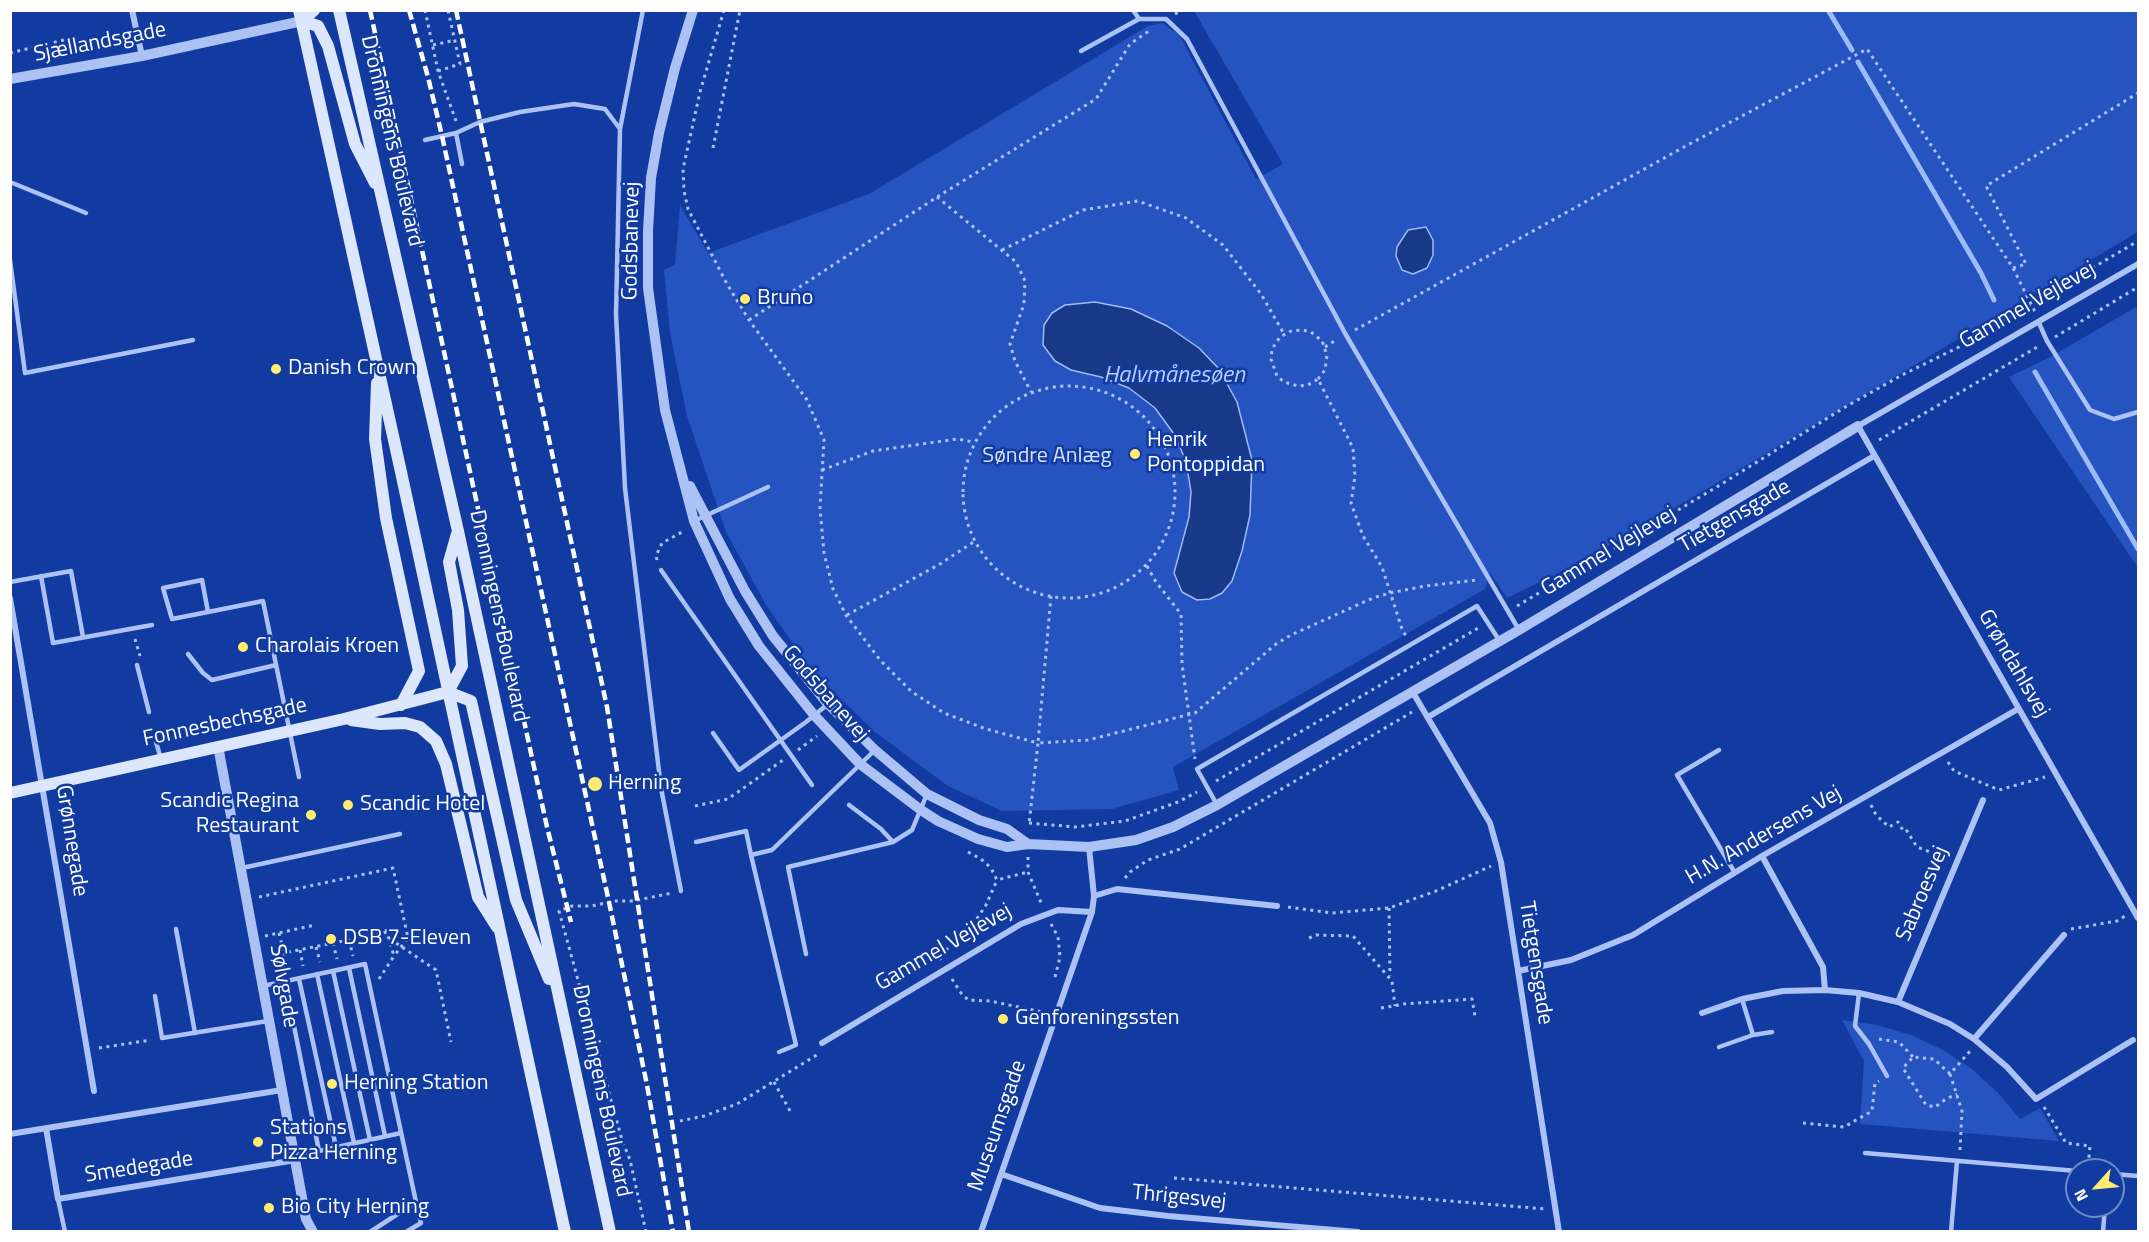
<!DOCTYPE html>
<html>
<head>
<meta charset="utf-8">
<style>
  body { margin:0 }
  #map { position:relative; width:2149px; height:1242px; overflow:hidden; background:#123ba1; font-family:"Titillium Web",sans-serif }
  canvas { display:block }
  .frame { position:absolute; inset:0; border:12px solid #fff; pointer-events:none }
  .north { position:absolute; left:2065px; top:1158px; width:60px; height:60px; box-sizing:border-box; background:#123ba1; border:2px solid #7189c7; border-radius:50%; rotate:243deg; font-size:16px; font-weight:700; line-height:24px; text-align:center; color:#fff }
  .north::after { content:''; display:block; margin:auto; width:21px; height:27px; background:#ffec70; clip-path:polygon(50% 0,100% 100%,50% 72%,0 100%) }
</style>
</head>
<body>
<div id="map">
<canvas width="2149" height="1242"></canvas>
<div class="frame"></div>
<div class="north">N</div>
</div>
<script>
const g = document.querySelector('canvas').getContext('2d');
g.lineJoin = 'round';
function paint(path, color) { g.fillStyle = color; g.fill(path, 'evenodd'); }
const poly = rows => new Path2D(rows.map(r => 'M' + r).join(''));
function trace(path, color, width, dash) { g.strokeStyle = color; g.lineWidth = width; g.lineCap = dash ? 'butt' : 'round'; g.setLineDash(dash || []); g.stroke(path); }
function write(font, color, halo, rows, align = 'center') {
  g.font = font + ' "Titillium Web",sans-serif'; g.lineWidth = 5; g.setLineDash([]); g.textBaseline = 'middle'; g.strokeStyle = halo; g.fillStyle = color; for (const [text, x, y, turn = 0] of rows) {
    g.save(); g.translate(x, y); g.rotate((+turn || 0) * Math.PI / 180); g.textAlign = isNaN(turn) ? turn : align; if (halo) g.strokeText(text, 0, 0); g.fillText(text, 0, 0); g.restore();
  }
}
paint(poly([
  [1194,11,2138,11,2138,232,1688,500,1569,568,1507,598,1490,573,1485,589,1173,767,1179,790,1112,809,1002,811,948,786,875,732,813,672,766,605,726,532,687,416,670,333,664,270,675,265,680,205,708,253,869,194,1148,26,1162,23,1179,35,1256,179,1283,164],
  [2138,306,2138,568,2009,377,2050,357],
  [1842,1020,1877,1025,1911,1035,1943,1050,1972,1069,1998,1093,2020,1119,2040,1108,2059,1141,1860,1124,1864,1061]
]), '#2553bf');
const water = poly([
  [1426,227,1433,240,1433,255,1427,268,1413,274,1402,270,1396,256,1397,247,1408,230,1426,227],
  [1095,302,1131,309,1167,326,1199,348,1219,369,1237,402,1252,460,1250,515,1242,551,1232,581,1222,593,1210,599,1197,600,1182,592,1174,573,1189,517,1191,492,1186,461,1174,434,1155,408,1129,388,1101,377,1071,370,1055,361,1043,345,1044,325,1052,313,1065,305,1095,302]
]);
paint(water, '#193887');
trace(water, '#9ebaf8', 1.5);
trace(poly([
  [1828,10,1852,50],
  [1858,62,1981,273,1994,300],
  [2035,372,2138,549]
]), '#9ebaf8', 5);
trace(poly([
  [425,10,438,71,456,121],
  [724,10,700,92,683,169,684,191,688,209,727,284,749,320,807,400,824,440,820,508,824,553,833,589,846,615,880,660,911,691,944,713,986,729,1038,743,1029,824],
  [1175,14,1183,10],
  [433,45,455,40],
  [10,53,64,40],
  [438,71,460,64,448,10],
  [713,148,740,10],
  [937,197,1016,262,1025,281,1024,304,1010,344,1015,361,1031,392],
  [1002,250,1083,210,1138,201,1186,218,1223,245,1261,294,1284,334],
  [2013,268,2026,264,1986,186,2138,93],
  [749,320,937,197,1096,99,1130,44,1149,31],
  [1355,330,1684,147,1867,49,2013,268,2035,312],
  [2055,337,2138,287],
  [1325,347,1336,340],
  [1318,379,1325,370,1327,355,1322,341,1311,332,1303,330,1291,331,1280,337,1272,349,1271,359,1277,376,1284,382,1298,386,1308,385,1318,379,1353,448,1355,476,1351,503,1363,536,1382,567,1402,629,1406,636],
  '963 492a106 106 0 1 1 212 0a106 106 0 1 1-212 0Z',
  [1879,440,2039,346],
  [822,470,873,451,957,439,974,442],
  [657,560,656,556,662,543,684,531],
  [1147,566,1156,582,1181,614,1182,664,1195,759],
  [1051,596,1038,743,1088,740,1195,713,1276,644,1291,635,1373,598,1390,593,1425,586,1477,580],
  [1517,606,1715,488,1847,406,1902,375,1959,347,2138,241],
  [847,615,940,564,975,541],
  [135,639,140,656],
  [798,750,817,736],
  [1948,762,1954,771,1999,790,2045,777],
  [1216,781,1480,627],
  [1871,805,1876,815,1889,827,1898,822,1904,832,1907,831,1917,847,1946,858],
  [695,806,728,799,783,760],
  [1029,823,1075,827,1125,821,1178,802,1197,792],
  [968,852,981,859,991,868,997,880,1028,872],
  [1028,857,1028,872,1042,905],
  [1125,878,1130,872,1148,860,1180,849,1412,712],
  [259,897,393,868,408,938,394,956],
  [1288,907,1332,913,1389,908,1436,891,1491,866],
  [1389,908,1390,976],
  [1051,924,1058,937,1060,957,1054,981],
  [2071,929,2117,921,2125,916],
  [279,933,284,953],
  [265,936,315,925],
  [1309,938,1316,935,1353,936,1392,981,1395,1006],
  [390,939,436,970,451,1042],
  [349,940,353,956],
  [333,943,337,959],
  [316,947,320,962],
  [300,950,303,966],
  [941,960,938,955,964,938,986,905,997,880],
  [288,971,284,953,387,932],
  [379,979,394,956,386,929],
  [952,979,961,993,968,1000,990,1001,1047,1013],
  [1381,1008,1404,1004,1472,999,1475,1016],
  [1879,1039,1899,1042,1913,1057],
  [99,1048,151,1040],
  [1950,1074,1934,1059,1913,1057,1903,1068,1926,1105,1935,1107,1946,1099,1957,1094],
  [774,1082,790,1111],
  [2044,1107,2066,1143,2090,1146,2088,1168],
  [680,1121,704,1116,737,1104,820,1053],
  [1803,1123,1844,1127,1872,1111,1875,1083,1879,1081],
  [1960,1150,1962,1111,1950,1074,1971,1050],
  [1174,1178,1546,1209],
  [646,1232,630,1160,622,1140,559,911,572,906,592,906,614,901,633,901,672,893]
]), '#acc2f5', 3, [3, 4.5]);
trace(poly([
  [1133,10,1139,19,1166,19,1187,39,1346,335,1519,630],
  [1081,51,1139,19],
  [620,129,643,10],
  [456,133,462,164],
  [425,140,456,133,480,122,520,112,574,104,605,109,620,129,616,315,625,488,661,788,681,891],
  [10,182,86,213],
  [10,260,25,373,193,340],
  [2039,323,2047,341,2090,410,2114,419,2138,412],
  [694,521,768,487],
  [661,570,812,785],
  [41,576,53,643,152,625],
  [10,582,71,571,83,637],
  [208,612,202,580,163,588,172,619,208,612,263,601,299,777],
  [188,654,203,673,212,680,276,665],
  [137,665,149,712],
  [713,733,739,770,806,722,828,704],
  [156,742,161,759],
  [1719,750,1677,775,1735,873],
  [1216,803,1197,769,1477,606,1499,640],
  [849,805,881,829,893,842],
  [696,842,746,831,751,855],
  [242,868,400,834],
  [176,929,195,1033],
  [806,954,788,867,893,842,912,830,927,794],
  [349,968,385,1136],
  [333,971,370,1140],
  [317,974,354,1143],
  [299,979,336,1147],
  [285,981,319,1151],
  [263,986,365,964,416,1202,370,1232],
  [1859,993,1855,1026,1869,1044,1887,1076],
  [155,996,162,1038,268,1021],
  [1742,999,1753,1035],
  [1719,1047,1753,1035,1772,1032],
  [779,1052,796,1045,751,855,772,850,875,750],
  [1865,1153,2077,1171],
  [296,1156,401,1133],
  [2113,1174,2138,1176],
  [58,1199,65,1232],
  [406,1232,421,1223,416,1202],
  [1951,1232,1957,1161],
  [2103,1232,2105,1206]
]), '#acc2f5', 4.5);
trace(poly([
  [132,10,142,56],
  [2138,264,1858,426,2138,918],
  [10,598,94,1091],
  [1412,691,1490,823,1501,862,1559,1232],
  [1428,717,1874,456],
  [1762,856,1823,967,1825,990],
  [1094,896,1117,889,1277,906],
  [1518,971,1571,960,1633,935,1762,856,2018,709],
  [1898,1002,1983,800],
  [1702,1013,1742,999,1783,991,1825,990,1859,993,1898,1002,1950,1024,1974,1039,2007,1067,2036,1099,2133,1040],
  [1974,1039,2064,935],
  [822,1043,1021,924,1058,910,1092,912],
  [46,1128,58,1199,296,1160],
  [10,1134,282,1090],
  [1001,1174,1100,1208,1168,1216,1358,1232],
  [981,1232,1092,912,1094,896,1089,847]
]), '#acc2f5', 6);
trace(poly([
  [693,10,675,68,659,133,651,178,648,231,648,288,665,410,694,521,730,599,759,646,814,715,860,764,921,810,938,821,978,839,1007,847,1028,844,1089,847,1136,840,1173,827,1217,805,1519,630,1858,426],
  [10,79,142,56,302,21],
  [690,486,745,591,773,636,828,704,875,750,927,794,979,820,1007,829,1028,844],
  [218,746,306,1219,313,1232]
]), '#acc2f5', 10);
trace(poly([
  [299,10,401,472,565,1232],
  [339,10,458,531,610,1232],
  [302,21,318,26,328,46,355,144,375,183],
  [302,21,314,10],
  [377,383,375,439,386,518,419,671,401,705],
  [448,692,471,701,516,900,549,979],
  [448,692,462,666,458,610,449,562,457,534],
  [351,720,380,724,405,723,420,727,436,741,446,764,478,897,497,927],
  [10,793,344,719,448,692]
]), '#dce6fd', 12);
trace(poly([
  [370,10,547,827,571,922],
  [409,10,428,77,442,136,609,902,647,1085,673,1232],
  [456,10,607,707,689,1232]
]), '#fff', 4.5, [10, 4.5]);
for (const [x, y, r, color] of [
  [745,299,6,"#ffec70"],
  [276,369,6,"#ffec70"],
  [1135,454,6,"#ffec70"],
  [243,647,6,"#ffec70"],
  [595,784,8,"#ffec70"],
  [348,805,6,"#ffec70"],
  [311,815,6,"#ffec70"],
  [331,939,6,"#ffec70"],
  [1003,1019,6,"#ffec70"],
  [332,1084,6,"#ffec70"],
  [258,1142,6,"#ffec70"],
  [269,1208,6,"#ffec70"]
]) { const dot = new Path2D(); dot.arc(x, y, r, 0, 2 * Math.PI); g.fillStyle = color; g.fill(dot); trace(dot, '#123ba1', 2); }
write('22px', '#fff', '#123ba1', [
  ["Sjællandsgade",100,43,-11],
  ["Dronningens Boulevard",391,141,77],
  ["Godsbanevej",632,241,-89],
  ["Gammel Vejlevej",2028,306,-30],
  ["Tietgensgade",1735,517,-30],
  ["Gammel Vejlevej",1609,552,-31],
  ["Dronningens Boulevard",498,616,78],
  ["Grøndahlsvej",2013,664,60],
  ["Godsbanevej",825,694,49],
  ["Fonnesbechsgade",225,723,-12],
  ["H.N. Andersens Vej",1764,836,-30],
  ["Grønnegade",71,841,81],
  ["Sabroesvej",1923,894,-67],
  ["Gammel Vejlevej",944,948,-30],
  ["Tietgensgade",1535,963,81],
  ["Sølvgade",283,986,80],
  ["Dronningens Boulevard",601,1091,78],
  ["Museumsgade",998,1126,-71],
  ["Smedegade",139,1168,-9],
  ["Thrigesvej",1179,1198,6]
]);
write('22px', '#fff', '#123ba1', [
  ["Bruno",757,299],
  ["Danish Crown",288,369],
  ["Henrik",1147,441],
  ["Pontoppidan",1147,466],
  ["Charolais Kroen",255,647],
  ["Herning",608,784],
  ["Scandic Regina",299,802,"right"],
  ["Restaurant",299,827,"right"],
  ["Scandic Hotel",360,805],
  ["DSB 7-Eleven",343,939],
  ["Genforeningssten",1015,1019],
  ["Herning Station",344,1084],
  ["Stations",270,1129],
  ["Pizza Herning",270,1154],
  ["Bio City Herning",281,1208]
], 'left');
write('22px', '#d5e1fe', '#123ba1', [
  ["Søndre Anlæg",1047,457]
]);
write('italic 24px', '#b9cdfb', '#123ba1', [
  ["Halvmånesøen",1174,376]
]);
</script>
</body>
</html>
